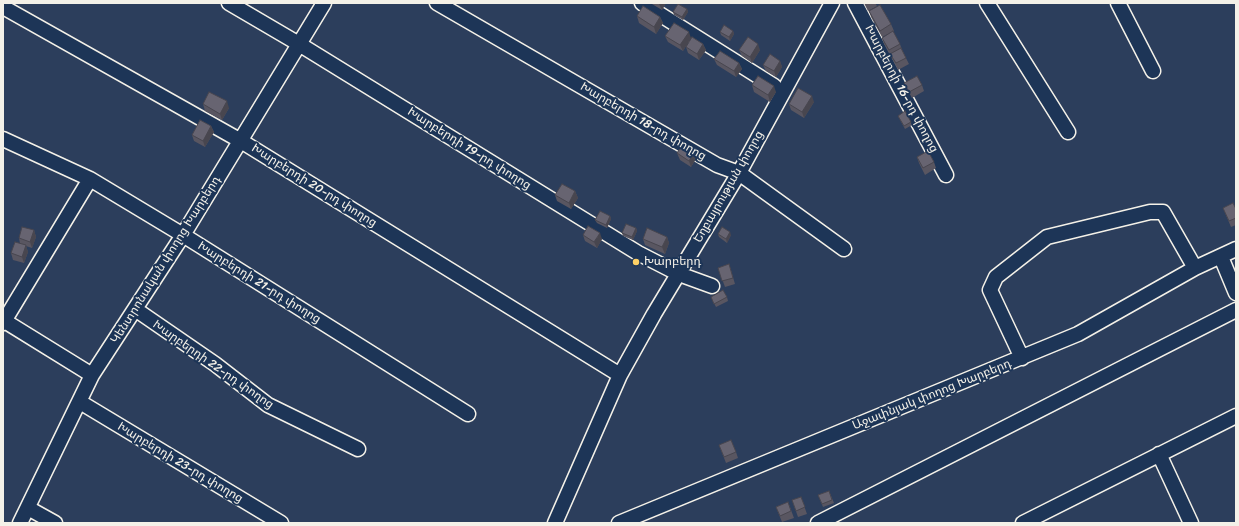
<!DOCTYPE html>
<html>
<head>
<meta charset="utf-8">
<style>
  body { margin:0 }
  #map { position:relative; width:1239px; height:526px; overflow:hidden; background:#2c3e5c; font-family:Sriracha,sans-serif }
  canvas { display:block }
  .frame { position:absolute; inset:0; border:4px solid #f4f1e8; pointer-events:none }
</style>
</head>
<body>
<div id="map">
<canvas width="1239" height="526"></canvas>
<div class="frame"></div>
</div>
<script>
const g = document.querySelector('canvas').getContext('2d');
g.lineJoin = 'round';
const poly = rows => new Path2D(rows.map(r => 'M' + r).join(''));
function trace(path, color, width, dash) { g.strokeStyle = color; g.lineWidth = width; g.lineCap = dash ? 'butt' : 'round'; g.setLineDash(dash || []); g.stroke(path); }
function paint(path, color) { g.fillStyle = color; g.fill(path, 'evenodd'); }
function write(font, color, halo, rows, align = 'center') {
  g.font = font + ' Sriracha,"Noto Sans Armenian",sans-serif'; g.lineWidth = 4; g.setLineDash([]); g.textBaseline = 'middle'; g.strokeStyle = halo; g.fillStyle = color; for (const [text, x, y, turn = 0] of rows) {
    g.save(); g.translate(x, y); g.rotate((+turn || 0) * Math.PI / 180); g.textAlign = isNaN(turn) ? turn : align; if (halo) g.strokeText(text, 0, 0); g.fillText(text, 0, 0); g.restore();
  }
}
const minor = poly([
  [229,3,299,44,638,253,679,274,712,286],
  [437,3,717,165,739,173,844,249],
  [642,3,774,86],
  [855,3,946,175],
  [987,3,1068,132],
  [1118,3,1153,71],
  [3,7,241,141,620,375],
  [3,139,90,179,183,235,468,414],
  [1221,257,1236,293],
  [135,309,215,364,268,405,358,449],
  [3,320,92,375],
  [3,323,90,179],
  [1022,358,990,290,996,277,1047,237,1150,212,1163,212,1195,268],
  [80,402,281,523],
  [1159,454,1191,523],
  [28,508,55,523],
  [20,523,92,375,183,235,324,3],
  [555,523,620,375,654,314,739,173,832,3],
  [619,523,1078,334,1195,268,1236,249],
  [818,523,1236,310],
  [1023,523,1236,416]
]);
trace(minor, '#f4f1e8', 17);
trace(minor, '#1d3557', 14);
paint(poly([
  [651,3,666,3,662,10,652,4],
  [864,3,875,3,877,6,868,11],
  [687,9,688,12,683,20,674,15,673,12],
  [869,11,891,24,894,31,882,37,871,17],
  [637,16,660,17,663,23,656,34,639,23],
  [733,31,734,34,730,41,721,35,720,32],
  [665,36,691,38,683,51,668,42],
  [882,38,900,44,902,50,909,64,898,70,884,44],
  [703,44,706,50,699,60,688,53,686,47],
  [739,50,760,50,752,63,742,56],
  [714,59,739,63,742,69,736,77,717,65],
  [780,61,782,67,776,77,766,71,763,65],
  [904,83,922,85,924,91,912,98,907,89],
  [752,85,776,92,770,102,754,92],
  [814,102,804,118,791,110,789,104],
  [203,104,229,108,222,120,205,111],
  [898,116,911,122,912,125,905,129],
  [211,126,214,132,205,147,194,141,192,135],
  [695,151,697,157,691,167,680,160,677,153],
  [917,157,934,162,936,168,925,175,919,163],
  [575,191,578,198,571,209,557,201,555,195],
  [1223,208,1236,209,1236,225,1231,227],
  [610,216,611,219,607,228,597,223,595,220],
  [636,228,637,231,633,240,623,236,622,233],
  [34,230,36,237,32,248,26,246,28,252,24,263,13,260,11,253,20,244,19,238],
  [718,234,731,235,727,243,719,237],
  [583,235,602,239,597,248,585,241],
  [667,237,669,243,665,254,645,245,643,239],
  [729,264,735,284,725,287,718,268],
  [711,297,727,297,728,301,716,307],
  [719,445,736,452,738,458,726,463],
  [829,491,834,503,823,507,818,495],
  [801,497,807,514,798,517,792,500],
  [788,502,794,518,782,522,776,507]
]), '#595661');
paint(poly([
  [660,3,666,3,662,10,659,4],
  [687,9,688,12,683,20,682,17],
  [660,17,663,23,656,34,654,27],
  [733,31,734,34,730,41,729,37],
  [689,32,691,38,683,51,680,45],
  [703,44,706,50,699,60,697,54],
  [758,44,760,50,752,63,750,57],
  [780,61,782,67,776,77,774,71],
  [739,63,742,69,736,77,734,71],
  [774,86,776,92,770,102,768,95],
  [812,96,814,102,804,118,802,112],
  [227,101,229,108,222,120,220,114],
  [211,126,214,132,205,147,203,141],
  [695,151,697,157,691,167,689,161],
  [575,191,578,198,571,209,569,203],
  [610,216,611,219,607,228,606,225],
  [636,228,637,231,633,240,632,237],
  [34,230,36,237,32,248,30,242],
  [730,232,731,235,727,243,726,239],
  [600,233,602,239,597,248,594,242],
  [667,237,669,243,665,254,662,247],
  [26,245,28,252,24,263,22,257]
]), '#48464f');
const building = poly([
  [678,4,687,9,682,17,673,12,678,4],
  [880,5,891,24,880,31,869,11,880,5],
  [643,6,660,17,654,27,637,16,643,6],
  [674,23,689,32,680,45,665,36,674,23],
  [724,25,733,31,729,37,720,32,724,25],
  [893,31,900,44,889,50,882,38,893,31],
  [692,37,703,44,697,54,686,47,692,37],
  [748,37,758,44,750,57,739,50,748,37],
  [901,48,906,58,896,63,890,54,901,48],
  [720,51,739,63,734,71,714,59,720,51],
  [770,54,780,61,774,71,763,65,770,54],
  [758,76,774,86,768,95,752,85,758,76],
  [917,76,922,85,909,92,904,83,917,76],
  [798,88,812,96,802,112,789,104,798,88],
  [209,92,227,101,220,114,203,104,209,92],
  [905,111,911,122,904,126,898,116,905,111],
  [200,120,211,126,203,141,192,135,200,120],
  [683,144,695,151,689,161,677,153,683,144],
  [928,151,934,162,923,168,917,157,928,151],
  [562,184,575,191,569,203,555,195,562,184],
  [1233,203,1236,209,1236,218,1229,221,1223,208,1233,203],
  [600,211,610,216,606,225,595,220,600,211],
  [626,224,636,228,632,237,622,233,626,224],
  [588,226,600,233,594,242,583,235,588,226],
  [22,227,34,230,30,242,19,238,22,227],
  [722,227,730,232,726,239,718,234,722,227],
  [647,228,667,237,662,247,643,239,647,228],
  [15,242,26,245,22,257,11,253,15,242],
  [729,264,733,278,722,281,718,268,729,264],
  [723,290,727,297,714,304,711,297,723,290],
  [731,440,736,452,724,457,719,445,731,440],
  [829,491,832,500,822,504,818,495,829,491],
  [801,497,805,507,796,511,792,500,801,497],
  [788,502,791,511,780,516,776,507,788,502]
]);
paint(building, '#676471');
trace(building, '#48464f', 1);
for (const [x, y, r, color] of [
  [636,262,4,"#ffd166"]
]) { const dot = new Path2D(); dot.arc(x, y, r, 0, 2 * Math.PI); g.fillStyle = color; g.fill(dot); trace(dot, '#1d3557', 1.5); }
write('12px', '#f4f1e8', '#1d3557', [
  ["Խարբերդի 16-րդ փողոց",901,89,62],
  ["Խարբերդի 18-րդ փողոց",643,122,30],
  ["Խարբերդի 19-րդ փողոց",469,149,32],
  ["Խարբերդի 20-րդ փողոց",314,186,32],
  ["Եղբայրության փողոց",729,187,-60],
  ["Կենտրոնական փողոց Խարբերդ",166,260,-58],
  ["Խարբերդի 21-րդ փողոց",259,283,32],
  ["Խարբերդի 22-րդ փողոց",213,365,35],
  ["Աջափնյակ փողոց Խարբերդ",932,395,-22],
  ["Խարբերդի 23-րդ փողոց",180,463,31]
]);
write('12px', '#f4f1e8', '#1d3557', [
  ["Խարբերդ",644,262]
], 'left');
</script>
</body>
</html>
